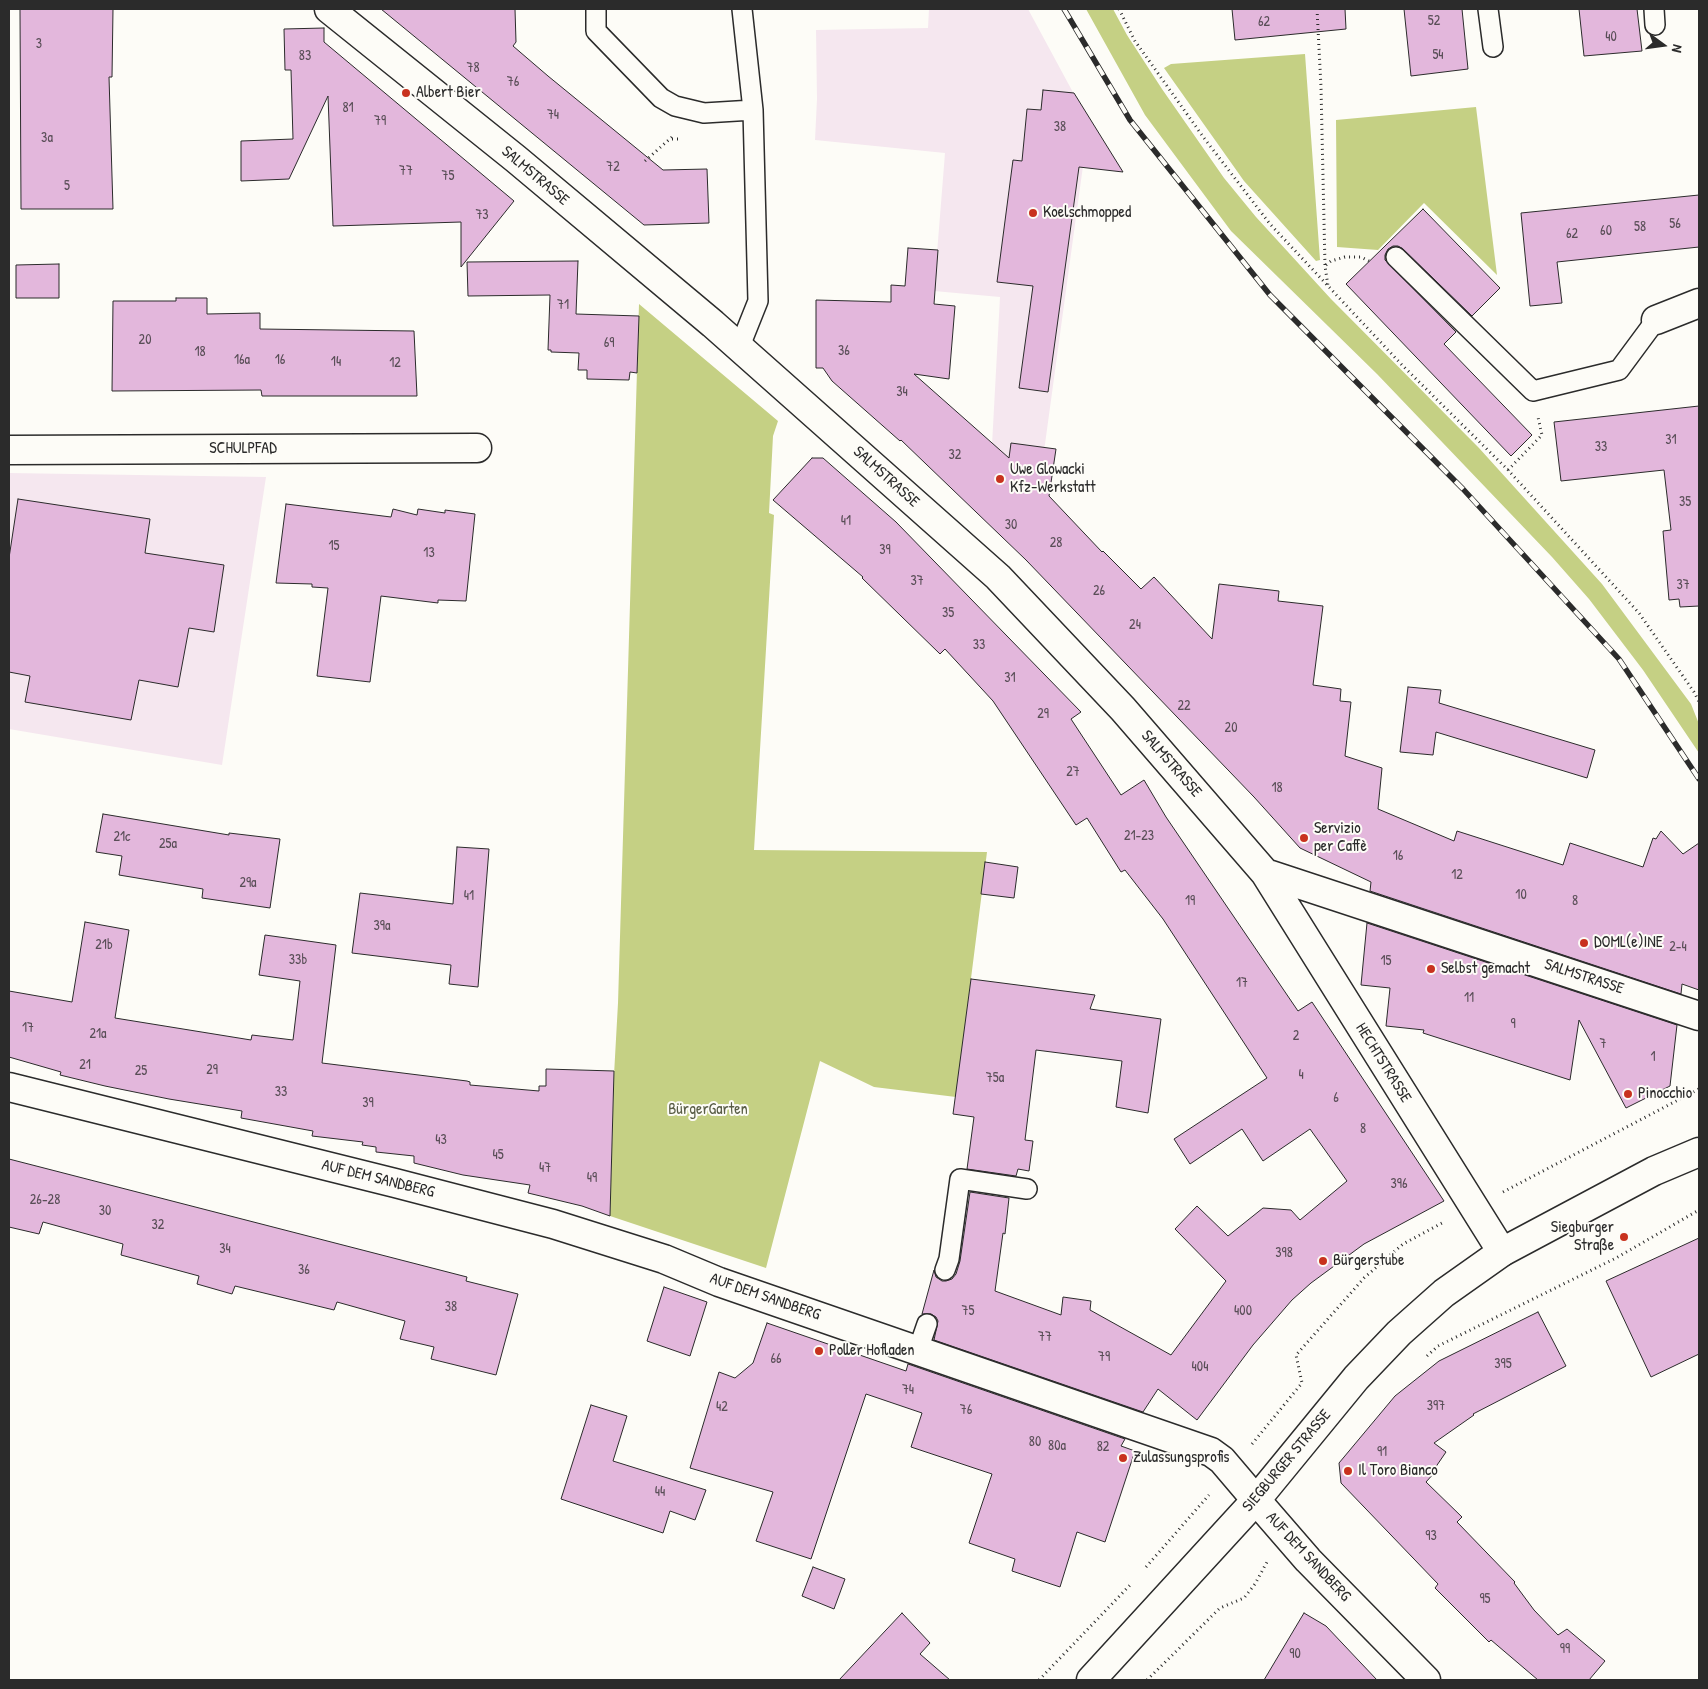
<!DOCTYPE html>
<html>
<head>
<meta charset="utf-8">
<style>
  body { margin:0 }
  #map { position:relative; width:1708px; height:1689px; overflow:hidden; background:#fdfcf7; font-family:"Patrick Hand",sans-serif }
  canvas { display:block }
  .frame { position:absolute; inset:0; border:10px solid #2b2b2b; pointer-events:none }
  .north { position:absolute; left:1638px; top:20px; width:50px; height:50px; -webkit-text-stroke:4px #fdfcf7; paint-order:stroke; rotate:104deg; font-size:14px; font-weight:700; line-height:20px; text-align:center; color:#2b2b2b }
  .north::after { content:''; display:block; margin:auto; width:18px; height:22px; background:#2b2b2b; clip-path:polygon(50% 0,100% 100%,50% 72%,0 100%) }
</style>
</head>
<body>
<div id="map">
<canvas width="1708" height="1689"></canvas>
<div class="frame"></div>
<div class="north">N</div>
</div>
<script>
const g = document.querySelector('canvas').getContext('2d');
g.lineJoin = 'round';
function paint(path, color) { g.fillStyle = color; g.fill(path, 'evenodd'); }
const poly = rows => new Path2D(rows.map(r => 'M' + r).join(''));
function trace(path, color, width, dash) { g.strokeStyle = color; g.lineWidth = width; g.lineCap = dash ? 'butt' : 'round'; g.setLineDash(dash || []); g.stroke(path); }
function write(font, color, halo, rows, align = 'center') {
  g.font = font + ' "Patrick Hand",sans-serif'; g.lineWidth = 4; g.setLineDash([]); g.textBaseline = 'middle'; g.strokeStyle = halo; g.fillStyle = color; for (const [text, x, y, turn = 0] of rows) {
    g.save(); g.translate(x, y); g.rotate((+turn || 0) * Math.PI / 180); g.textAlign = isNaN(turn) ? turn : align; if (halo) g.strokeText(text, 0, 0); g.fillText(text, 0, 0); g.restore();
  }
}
paint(poly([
  [929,9,1028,9,1089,122,1039,488,992,445,1000,297,934,291,945,153,815,140,817,99,816,30,928,28],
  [9,473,266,477,222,765,9,729]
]), '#f5e7ef');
paint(poly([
  [1086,9,1113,9,1127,35,1162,89,1224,178,1256,217,1331,299,1479,448,1602,584,1691,704,1699,724,1699,753,1643,670,1589,599,1552,557,1377,374,1231,231,1145,115],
  [1305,54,1320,260,1316,261,1244,181,1164,68,1171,64],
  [1476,107,1497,275,1424,203,1378,250,1337,247,1336,120],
  [639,304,778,421,773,436,770,494,769,513,774,515,754,850,987,852,956,1097,874,1087,820,1061,766,1268,610,1216,614,1075,618,1003]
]), '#c5d084');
const building = poly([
  [20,9,113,9,112,77,109,77,113,209,21,209,20,9],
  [381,9,515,9,516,42,513,46,548,76,663,170,707,169,709,223,644,225,381,9],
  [1232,9,1345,9,1346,29,1235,40,1232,9],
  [1404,9,1462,9,1468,69,1411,76,1404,9],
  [1579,9,1637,9,1642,51,1584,56,1579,9],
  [324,28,324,42,514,201,461,267,461,222,333,226,328,96,289,179,241,181,241,141,293,139,291,70,285,70,284,29,324,28],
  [1043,90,1074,93,1123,172,1079,167,1048,392,1019,388,1033,286,997,282,1013,160,1022,161,1027,109,1041,110,1043,90],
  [1699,195,1699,247,1557,262,1562,303,1530,306,1521,213,1699,195],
  [1423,209,1500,288,1472,316,1403,249,1398,246,1393,246,1388,249,1385,255,1385,260,1456,332,1444,344,1532,435,1511,456,1346,284,1423,209],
  [908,248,938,250,934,304,955,306,949,379,914,374,1009,458,1011,443,1056,449,1049,496,1102,552,1103,551,1141,589,1154,577,1212,639,1219,584,1279,591,1278,601,1323,606,1313,685,1341,689,1340,701,1351,702,1345,756,1382,768,1378,809,1454,841,1457,831,1563,865,1570,843,1643,867,1653,838,1656,839,1661,831,1683,854,1699,843,1699,990,1682,984,1681,994,1370,891,1371,882,1300,848,1254,797,1026,560,901,440,900,441,832,381,823,368,816,368,816,300,891,302,891,285,905,286,908,248],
  [578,261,576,314,639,316,637,373,630,372,629,380,587,379,587,370,578,370,579,353,551,352,551,350,548,350,550,295,468,296,467,262,578,261],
  [59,264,59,298,16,298,16,265,59,264],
  [176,298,207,298,207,314,260,313,260,329,414,331,417,396,262,396,261,390,112,391,113,301,176,301,176,298],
  [1699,406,1699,606,1680,607,1679,599,1669,600,1663,531,1671,530,1664,470,1561,481,1554,422,1699,406],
  [812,458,823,458,896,522,1081,712,1071,719,1121,795,1144,780,1166,817,1298,1011,1312,1002,1444,1201,1364,1244,1311,1283,1292,1300,1253,1345,1197,1420,1158,1389,1143,1412,934,1340,938,1321,936,1317,931,1314,922,1314,934,1270,936,1277,942,1281,946,1281,952,1279,956,1274,960,1261,970,1192,1009,1198,1005,1234,1003,1233,995,1291,1061,1315,1063,1297,1091,1301,1090,1310,1171,1355,1226,1281,1175,1229,1197,1206,1228,1236,1263,1208,1291,1210,1300,1220,1347,1181,1310,1129,1263,1161,1242,1129,1190,1164,1174,1139,1267,1078,1163,919,1125,870,1121,872,1087,818,1076,825,993,701,945,649,940,654,862,578,863,577,773,500,812,458],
  [18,499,150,519,145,553,224,565,214,632,189,628,178,687,139,680,131,720,25,702,30,676,9,672,9,558,18,499],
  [286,504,391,517,393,509,417,515,418,509,445,513,445,510,475,514,466,601,438,600,438,603,381,596,370,682,317,676,328,588,312,587,312,584,276,583,286,504],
  [1408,687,1441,690,1439,703,1595,750,1587,778,1436,732,1433,755,1400,752,1408,687],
  [103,814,229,835,229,833,280,839,270,908,202,898,203,889,119,875,122,856,96,852,103,814],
  [457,847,489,849,478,987,449,984,451,965,352,953,360,893,453,904,457,847],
  [985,862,1018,867,1014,898,981,894,985,862],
  [85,922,129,930,115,1018,251,1040,252,1035,293,1040,300,981,259,975,265,935,336,945,322,1063,467,1081,470,1082,470,1085,539,1091,539,1086,546,1086,546,1069,614,1071,610,1216,582,1206,528,1193,530,1185,463,1175,414,1163,414,1156,376,1152,376,1147,362,1145,363,1142,312,1136,313,1131,241,1118,242,1111,169,1099,105,1086,60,1075,61,1072,9,1057,9,991,72,1002,85,922],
  [1367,923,1677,1025,1670,1086,1626,1108,1579,1020,1570,1080,1423,1033,1424,1030,1386,1026,1390,988,1361,985,1367,923],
  [971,979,1095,995,1090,1009,1161,1019,1148,1113,1116,1107,1122,1061,1036,1050,1025,1140,1033,1141,1029,1171,1018,1169,1016,1176,967,1169,974,1117,953,1114,971,979],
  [9,1159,467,1277,466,1281,518,1294,496,1375,431,1359,434,1347,400,1339,405,1321,337,1302,334,1310,235,1286,232,1294,197,1284,199,1276,121,1255,123,1244,43,1222,39,1234,9,1227,9,1159],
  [1699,1238,1699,1354,1651,1377,1606,1281,1699,1238],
  [664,1287,707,1302,690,1356,647,1341,664,1287],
  [1538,1312,1566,1366,1473,1414,1474,1415,1434,1443,1446,1452,1433,1471,1435,1472,1426,1482,1462,1517,1457,1522,1515,1582,1514,1583,1534,1610,1558,1635,1567,1629,1605,1661,1589,1680,1538,1680,1491,1640,1489,1642,1435,1588,1438,1584,1341,1483,1339,1463,1395,1396,1439,1361,1538,1312],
  [767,1323,906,1371,908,1364,1125,1439,1121,1446,1135,1451,1105,1542,1077,1532,1060,1587,1012,1571,1015,1559,969,1543,992,1474,911,1447,922,1413,866,1394,811,1559,756,1541,773,1492,690,1468,719,1372,735,1378,753,1363,767,1323],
  [591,1405,627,1416,613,1461,706,1490,695,1520,670,1511,663,1533,561,1499,591,1405],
  [813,1567,845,1579,834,1609,802,1596,813,1567],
  [902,1613,930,1643,920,1654,950,1680,839,1680,902,1613],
  [1304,1613,1326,1626,1377,1680,1264,1680,1304,1613]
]);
paint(building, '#e3b7dc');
trace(building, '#2b2b2b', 1);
const service = poly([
  [596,9,596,31,661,98,675,106,704,113,753,110],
  [1488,9,1493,47],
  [1654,9,1655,25],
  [1396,257,1533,391,1619,370,1656,320],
  [740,346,758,301,753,110,742,9],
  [945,1270,949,1259,960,1179,1027,1189],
  [918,1350,927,1324]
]);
const minor = poly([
  [329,9,516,159,713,324,998,577,1123,709,1265,873,1502,1252],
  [1656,320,1699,303],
  [9,450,477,448],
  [1265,873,1699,1016],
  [9,1087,395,1183,553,1224,664,1259,719,1282,1211,1452,1222,1460,1256,1500]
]);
const tertiary = poly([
  [1256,1500,1308,1560,1426,1680]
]);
const secondary = poly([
  [1091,1680,1256,1500,1356,1378,1399,1333,1444,1293,1502,1252,1654,1171,1699,1152]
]);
trace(service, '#2b2b2b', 22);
trace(minor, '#2b2b2b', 31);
trace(tertiary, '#2b2b2b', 31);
trace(secondary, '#2b2b2b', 31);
trace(poly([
  [1119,9,1135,41,1204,138,1270,224,1402,365,1508,470,1639,613,1694,692,1699,702],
  [1317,9,1321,87,1325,266,1328,286],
  [672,139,680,139],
  [645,161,672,137],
  [1326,265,1331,261,1345,257,1361,257,1369,261],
  [1508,470,1542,435,1538,417],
  [1503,1192,1699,1089],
  [1427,1356,1438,1346,1616,1258,1699,1210],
  [1252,1444,1302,1383,1296,1355,1364,1278,1403,1244,1444,1222],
  [1146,1567,1209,1495],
  [1039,1680,1132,1583],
  [1147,1680,1220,1608,1244,1598,1255,1584,1267,1562]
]), '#2b2b2b', 3, [1, 4]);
trace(service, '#fdfcf7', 19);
trace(minor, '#fdfcf7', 28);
trace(tertiary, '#fdfcf7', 28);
trace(secondary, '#fdfcf7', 28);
const rail = poly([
  [1064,9,1130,120,1270,295,1463,489,1619,659,1699,779]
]);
trace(rail, '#2b2b2b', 5.5);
trace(rail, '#fdfcf7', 4, [11]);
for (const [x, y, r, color] of [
  [406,93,5,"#c8321e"],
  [1033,213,5,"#c8321e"],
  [1000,479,5,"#c8321e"],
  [1304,838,5,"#c8321e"],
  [1584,943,5,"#c8321e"],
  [1431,969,5,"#c8321e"],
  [1628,1094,5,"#c8321e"],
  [1624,1237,5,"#c8321e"],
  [1323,1261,5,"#c8321e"],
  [819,1351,5,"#c8321e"],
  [1123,1458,5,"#c8321e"],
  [1348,1471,5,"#c8321e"]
]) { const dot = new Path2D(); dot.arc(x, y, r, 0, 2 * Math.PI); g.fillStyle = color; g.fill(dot); trace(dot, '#fdfcf7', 2); }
write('14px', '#594e57', null, [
  ["52",1434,21],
  ["62",1264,22],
  ["40",1611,37],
  ["3",39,44],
  ["54",1438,55],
  ["83",305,56],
  ["78",473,68],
  ["76",513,82],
  ["81",348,108],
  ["74",553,115],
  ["79",380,121],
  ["38",1060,127],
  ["3a",47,138],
  ["72",613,167],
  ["77",406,171],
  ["75",448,176],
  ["5",67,186],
  ["73",482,215],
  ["56",1675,224],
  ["58",1640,227],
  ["60",1606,231],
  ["62",1572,234],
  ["71",563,305],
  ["20",145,340],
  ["69",609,343],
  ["36",844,351],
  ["18",200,352],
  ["16a",242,360],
  ["16",280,360],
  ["14",336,362],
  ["12",395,363],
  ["34",902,392],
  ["31",1671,440],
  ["33",1601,447],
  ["32",955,455],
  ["35",1685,502],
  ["41",846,521],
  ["30",1011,525],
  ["28",1056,543],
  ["15",334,546],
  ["39",885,550],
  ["13",429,553],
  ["37",917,581],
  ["37",1683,585],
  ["26",1099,591],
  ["35",948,613],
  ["24",1135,625],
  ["33",979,645],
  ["31",1010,678],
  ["22",1184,706],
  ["29",1043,714],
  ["20",1231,728],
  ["27",1073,772],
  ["18",1277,788],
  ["21-23",1139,836],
  ["21c",122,837],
  ["25a",168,844],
  ["16",1398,856],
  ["12",1457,875],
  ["29a",248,883],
  ["10",1521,895],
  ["41",469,896],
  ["19",1190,901],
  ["8",1575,901],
  ["39a",382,926],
  ["21b",104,945],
  ["2-4",1678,947],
  ["33b",298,960],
  ["15",1386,961],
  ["17",1242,983],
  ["11",1469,998],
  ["9",1513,1024],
  ["17",28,1028],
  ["21a",98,1034],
  ["2",1296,1036],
  ["7",1603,1044],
  ["1",1653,1057],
  ["21",85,1065],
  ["29",212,1070],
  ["25",141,1071],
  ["4",1301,1075],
  ["75a",995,1078],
  ["33",281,1092],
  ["6",1336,1098],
  ["39",368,1103],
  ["8",1363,1129],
  ["43",441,1140],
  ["45",498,1155],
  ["47",545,1168],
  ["49",592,1178],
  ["396",1399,1184],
  ["26-28",45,1200],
  ["30",105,1211],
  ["32",158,1225],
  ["34",225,1249],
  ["398",1284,1253],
  ["36",304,1270],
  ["38",451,1307],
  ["75",968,1311],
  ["400",1243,1311],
  ["77",1045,1337],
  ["79",1104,1357],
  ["66",776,1359],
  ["395",1503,1364],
  ["404",1200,1367],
  ["74",908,1390],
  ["397",1436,1406],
  ["42",722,1407],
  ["76",966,1410],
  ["80",1035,1442],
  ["80a",1057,1446],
  ["82",1103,1447],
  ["91",1382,1452],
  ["44",660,1492],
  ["93",1431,1536],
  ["95",1485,1599],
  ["99",1565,1649],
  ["90",1295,1654]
]);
write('16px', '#2b2b2b', '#fdfcf7', [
  ["Albert Bier",416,93],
  ["Koelschmopped",1043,213],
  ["Uwe Glowacki",1010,470],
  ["Kfz-Werkstatt",1010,488],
  ["Servizio",1314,829],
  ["per Caffè",1314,847],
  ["DOML(e)INE",1594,943],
  ["Selbst gemacht",1441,969],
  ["Pinocchio",1638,1094],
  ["Siegburger",1614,1228,"right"],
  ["Straße",1614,1246,"right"],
  ["Bürgerstube",1333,1261],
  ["Poller Hofladen",829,1351],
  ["Zulassungsprofis",1133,1458],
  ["Il Toro Bianco",1358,1471]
], 'left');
write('16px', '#2b2b2b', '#fdfcf7', [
  ["SALMSTRASSE",535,176,40],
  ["SCHULPFAD",243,449],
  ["SALMSTRASSE",886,477,42],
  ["SALMSTRASSE",1171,764,49],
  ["SALMSTRASSE",1584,977,18],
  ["HECHTSTRASSE",1383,1063,58],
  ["AUF DEM SANDBERG",378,1179,14],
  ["AUF DEM SANDBERG",765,1297,19],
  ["SIEGBURGER STRASSE",1287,1461,-50],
  ["AUF DEM SANDBERG",1308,1557,47]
]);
write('16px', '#595d46', '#fdfcf7', [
  ["BürgerGarten",708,1110]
]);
</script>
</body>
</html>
